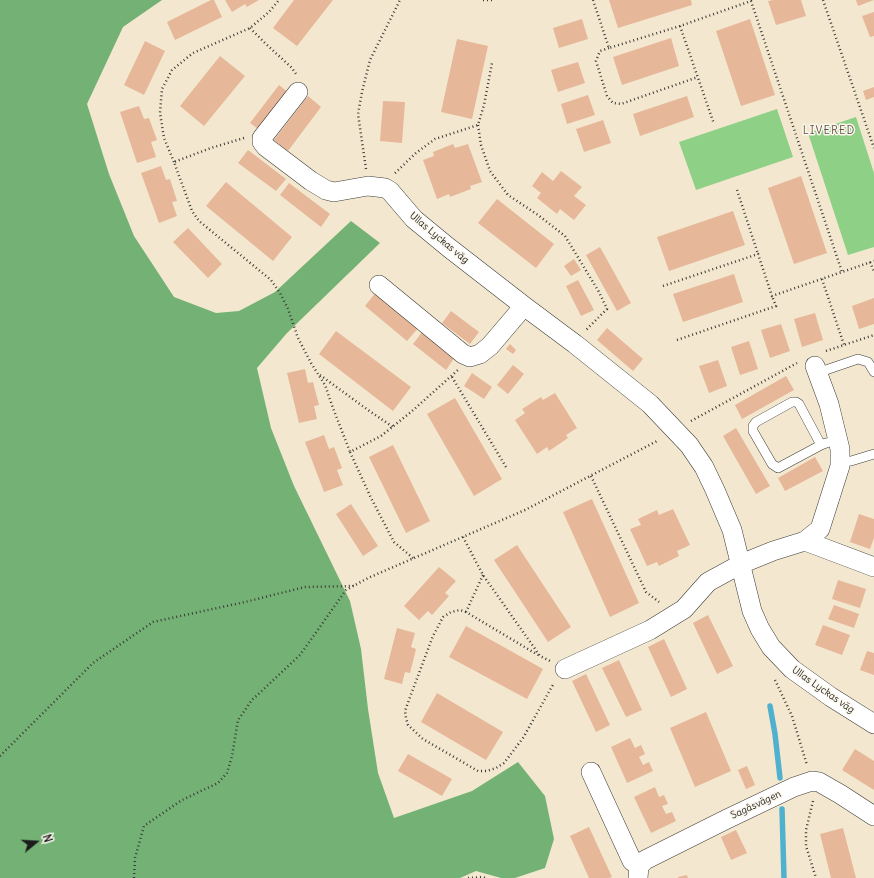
<!DOCTYPE html>
<html>
<head>
<meta charset="utf-8">
<style>
  body { margin:0 }
  #map { position:relative; width:874px; height:878px; overflow:hidden; background:#f3e8cf; font-family:Delius,sans-serif }
  canvas { display:block }
  .north { position:absolute; left:16px; top:822px; width:40px; height:40px; -webkit-text-stroke:3px #fbf7ec; paint-order:stroke; rotate:72deg; font-size:11px; font-weight:700; line-height:16px; text-align:center; color:#1c1c1c }
  .north::after { content:''; display:block; margin:auto; width:14px; height:18px; background:#1c1c1c; clip-path:polygon(50% 0,100% 100%,50% 72%,0 100%) }
</style>
</head>
<body>
<div id="map">
<canvas width="874" height="878"></canvas>
<div class="north">N</div>
</div>
<script>
const g = document.querySelector('canvas').getContext('2d');
g.lineJoin = 'round';
function paint(path, color) { g.fillStyle = color; g.fill(path, 'evenodd'); }
const poly = rows => new Path2D(rows.map(r => 'M' + r).join(''));
function trace(path, color, width, dash) { g.strokeStyle = color; g.lineWidth = width; g.lineCap = dash ? 'butt' : 'round'; g.setLineDash(dash || []); g.stroke(path); }
function write(font, color, halo, rows, align = 'center') {
  g.font = font + ' Delius,sans-serif'; g.lineWidth = 3; g.setLineDash([]); g.textBaseline = 'middle'; g.strokeStyle = halo; g.fillStyle = color; for (const [text, x, y, turn = 0] of rows) {
    g.save(); g.translate(x, y); g.rotate((+turn || 0) * Math.PI / 180); g.textAlign = isNaN(turn) ? turn : align; if (halo) g.strokeText(text, 0, 0); g.fillText(text, 0, 0); g.restore();
  }
}
paint(poly([
  [777,109,793,157,696,190,679,142],
  [856,117,874,173,874,247,848,255,808,133]
]), '#8fd087');
paint(poly([
  [0,0,162,0,123,27,87,104,109,174,134,236,174,297,216,313,239,311,275,292,351,221,380,243,287,333,257,368,271,428,294,486,350,601,361,649,368,709,378,773,394,818,472,791,518,762,545,796,554,839,545,868,515,878,501,878,476,871,460,878,0,878]
]), '#73b274');
trace(poly([
  [770,706,775,734,780,778],
  [782,809,784,878]
]), '#50b1cf', 5.5);
paint(poly([
  [211,0,214,0,222,17,175,40,167,22],
  [225,0,259,0,247,7,245,4,232,12],
  [294,0,333,0,297,46,273,28],
  [609,0,691,0,692,5,618,28],
  [773,0,801,0,806,16,776,25,768,1],
  [856,0,874,0,858,6],
  [874,12,874,36,870,37,862,16],
  [582,19,588,39,559,48,553,28],
  [750,19,775,95,741,106,716,31],
  [671,38,679,66,622,85,613,57],
  [457,39,488,46,472,119,441,112],
  [145,41,165,51,144,95,124,85],
  [220,56,245,76,204,126,180,106],
  [578,62,585,83,558,92,551,70],
  [279,85,289,93,261,131,250,123],
  [874,87,874,97,866,100,863,91],
  [588,95,595,115,567,124,561,104],
  [308,96,321,107,288,151,274,140],
  [687,96,694,117,640,136,633,114],
  [383,101,405,102,402,143,380,141],
  [139,106,144,119,149,118,157,140,151,142,156,157,137,163,120,112],
  [603,120,611,143,584,152,576,129],
  [453,144,455,148,468,144,482,182,470,186,471,189,450,197,449,194,437,199,423,160,434,156,433,152],
  [248,150,286,179,276,191,238,163],
  [161,166,166,180,170,179,177,201,172,202,177,216,159,223,141,173],
  [561,171,582,187,574,196,586,205,574,220,560,209,557,214,537,198,541,193,532,186,542,172,553,181],
  [801,176,827,253,794,264,768,188],
  [226,182,292,237,273,261,206,206],
  [289,183,330,214,321,227,280,195],
  [497,199,554,244,536,268,478,223],
  [733,211,745,245,669,271,657,237],
  [188,228,222,264,208,278,173,242],
  [600,247,631,303,617,311,586,255],
  [574,259,581,270,571,276,564,266],
  [734,274,743,302,683,322,673,294],
  [578,280,594,310,581,316,566,286],
  [377,291,419,327,407,341,365,306],
  [874,298,874,324,859,329,852,306],
  [451,311,479,332,470,344,442,323],
  [815,313,823,340,802,347,794,319],
  [781,324,790,351,770,358,761,330],
  [607,328,643,359,633,371,597,340],
  [336,331,411,387,393,411,319,354],
  [423,331,455,357,446,370,413,344],
  [749,341,758,369,740,375,731,347],
  [510,344,516,350,513,354,506,349],
  [718,360,727,386,709,393,699,366],
  [513,365,524,374,508,394,497,385],
  [305,369,308,383,313,382,319,405,314,406,317,419,299,423,287,373],
  [472,373,492,387,484,399,464,386],
  [786,376,794,390,742,419,735,405],
  [555,393,577,428,566,435,568,438,549,451,547,447,537,454,515,420,525,413,522,409,541,397,543,400],
  [455,398,502,479,474,496,427,414],
  [736,428,770,486,756,494,723,436],
  [324,435,329,449,334,447,342,468,337,470,343,485,324,492,305,442],
  [393,445,430,521,406,533,369,457],
  [815,457,823,471,785,491,778,478],
  [592,499,639,603,610,617,563,512],
  [351,504,378,546,363,556,336,514],
  [673,509,690,545,677,551,679,556,659,566,657,562,647,566,630,529,641,525,638,519,657,510,659,515],
  [859,514,874,519,874,538,870,549,850,542],
  [517,545,571,627,548,642,494,560],
  [439,567,456,581,445,593,449,596,432,615,428,611,419,620,404,606],
  [838,580,866,589,860,608,832,599],
  [834,605,859,614,854,628,828,619],
  [708,615,733,666,717,674,693,623],
  [823,625,850,635,842,655,815,645],
  [466,626,543,669,527,699,449,657],
  [397,628,415,633,411,647,416,649,410,673,405,672,402,684,384,679],
  [664,639,687,689,671,697,648,647],
  [867,651,874,653,874,675,860,670],
  [619,660,642,710,626,717,602,668],
  [586,674,610,725,596,732,572,681],
  [437,693,503,732,486,760,421,722],
  [706,712,731,771,695,787,670,728],
  [630,738,635,748,641,745,645,754,639,757,643,765,649,762,653,771,627,783,611,747],
  [855,749,874,761,874,790,842,770],
  [408,754,452,779,442,796,398,771],
  [747,766,755,785,746,789,738,770],
  [655,787,659,797,664,795,668,804,662,806,666,814,672,812,676,821,651,833,634,797],
  [589,827,612,877,609,878,589,878,570,836],
  [843,828,856,878,831,878,820,834],
  [736,830,747,853,731,860,721,837],
  [687,875,688,878,678,878,678,877]
]), '#e6b798');
const service = poly([
  [817,373,858,359,868,362,874,372],
  [821,445,799,404,796,402,792,402,756,422,753,426,753,431,772,464,778,468,821,445,826,443,838,440],
  [840,462,851,461,874,454]
]);
const minor = poly([
  [298,92,262,138,262,142,266,147,311,181,326,190,334,192,368,186,385,188,390,191,414,219,448,247,524,306,575,344,650,404,689,445,704,467,715,490,732,530,752,611,760,629,771,647,792,669,831,697,874,724],
  [379,285,463,354,470,357,480,354,490,346,524,306],
  [805,541,874,567],
  [565,669,650,630,684,609,708,582,741,564,773,551,805,541,820,529,840,466,840,449,829,404,815,366],
  [591,772,632,861,639,866,638,878],
  [639,866,645,860,727,819,794,787,812,781,819,782,840,794,874,816]
]);
trace(service, '#3c3b37', 10);
trace(minor, '#3c3b37', 20);
trace(poly([
  [483,0,492,0],
  [593,0,609,48,680,26,751,1,842,272],
  [823,0,874,148],
  [680,26,714,124],
  [250,28,266,44,292,68,296,74],
  [609,48,600,51,596,61,607,96,613,103,621,104,698,77],
  [478,125,481,145,490,171,508,195,538,215,565,236,599,292,607,309,586,330],
  [244,138,211,148,174,162,192,211,199,221,271,280,280,293,288,309,298,338,311,363,325,385,333,408,350,452],
  [174,162,164,138,160,113,162,89,172,70,193,53,250,28,269,12,279,0],
  [366,169,358,114,362,92,370,60,400,0],
  [395,173,416,153,435,139,478,125,484,105,492,63],
  [737,190,758,254],
  [870,262,874,272],
  [822,279,844,345],
  [663,286,758,254,772,296,874,261],
  [677,340,776,306,772,296],
  [826,351,874,335],
  [320,375,368,410,393,427],
  [452,377,506,467],
  [691,421,797,363],
  [591,476,646,592,659,602],
  [463,537,483,575,540,656,550,661],
  [413,558,394,542,371,498,350,452,381,436,411,412,458,370],
  [483,575,466,612,538,655],
  [466,612,460,610,451,612,443,617,433,636,410,697,405,711,406,718,408,725,423,739,478,771,487,771,496,768,504,763,523,738,554,683],
  [775,680,792,716,807,765],
  [0,756,93,663,153,622,245,602,305,587,354,586],
  [813,801,806,830,806,846,816,878],
  [134,878,135,858,144,826,182,800,218,783,227,773,232,756,238,720,252,700,300,655,346,590,368,578,525,510,659,440],
  [468,878,483,877,485,878]
]), '#3c3b37', 2.5, [1, 3]);
trace(service, '#fff', 9);
trace(minor, '#fff', 19);
write('10px', '#1c1c1c', '#fbf7ec', [
  ["Ullas Lyckas väg",439,238,40],
  ["Ullas Lyckas väg",823,690,35],
  ["Sagåsvägen",756,805,-25]
]);
g.letterSpacing = '1px';
write('11px', '#635247', '#fbf7ec', [
  ["LIVERED",829,131]
]);
g.letterSpacing = '0px';
</script>
</body>
</html>
